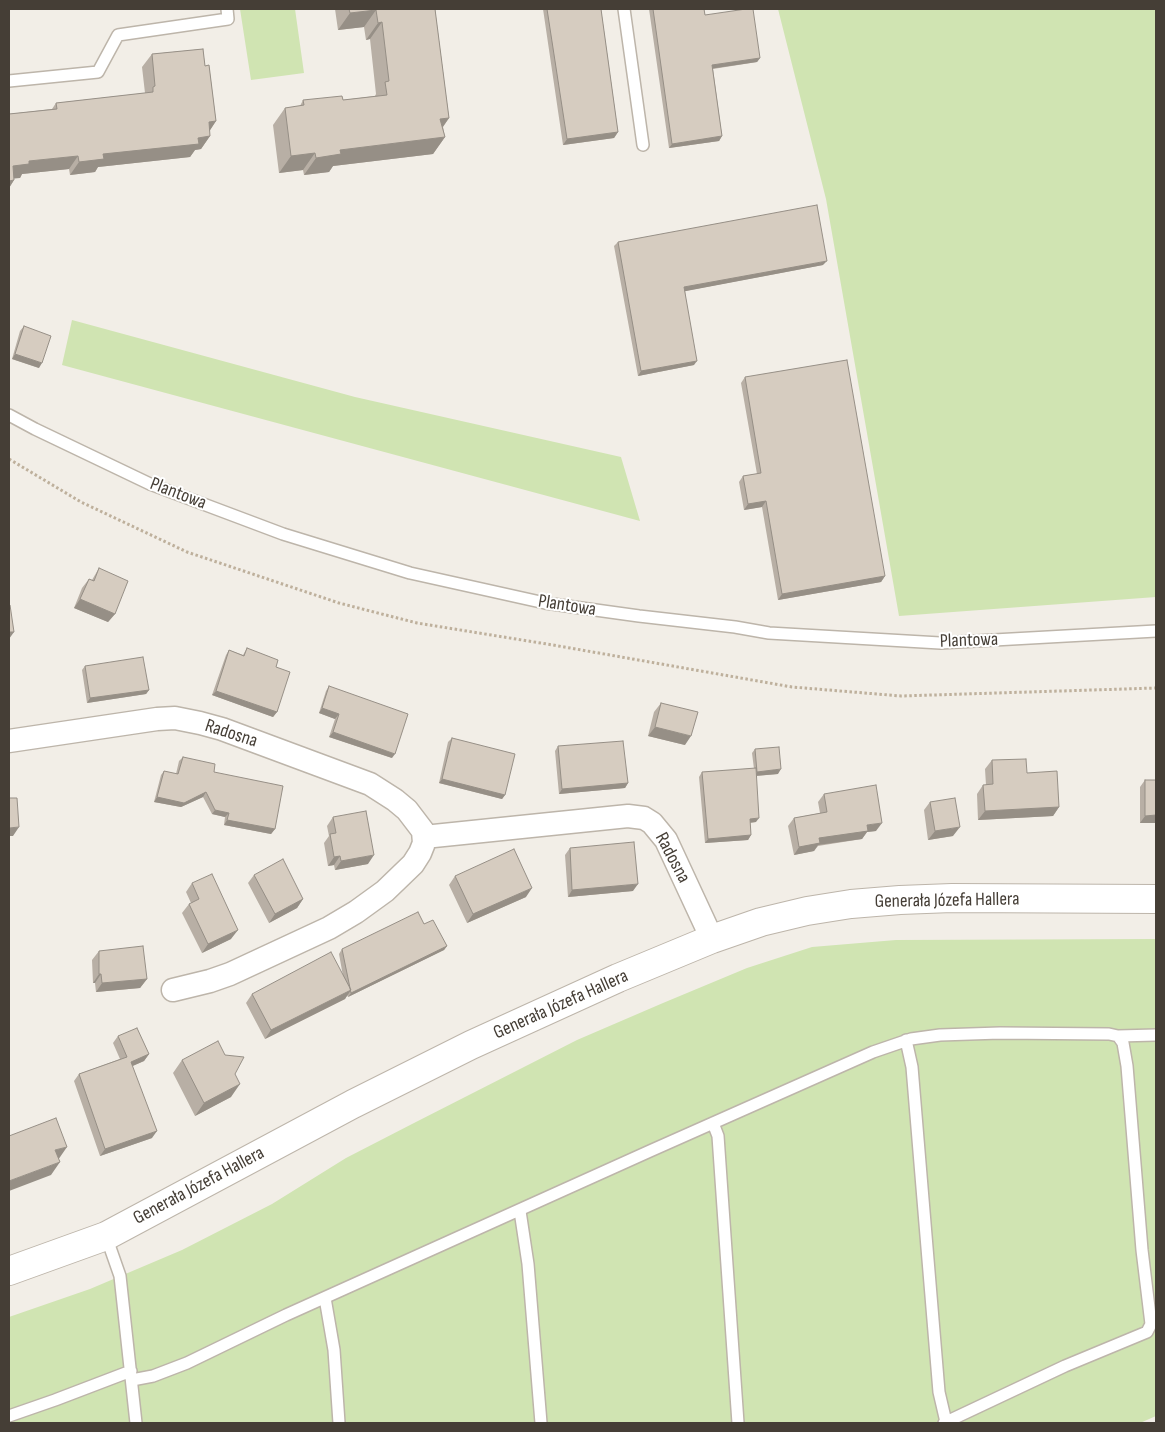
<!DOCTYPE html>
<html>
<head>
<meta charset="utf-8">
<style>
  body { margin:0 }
  #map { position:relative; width:1165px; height:1432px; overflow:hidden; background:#f2eee7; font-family:"Sofia Sans Condensed",sans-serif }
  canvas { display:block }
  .frame { position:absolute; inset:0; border:10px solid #453e36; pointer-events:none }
</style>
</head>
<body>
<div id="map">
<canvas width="1165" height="1432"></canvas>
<div class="frame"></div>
</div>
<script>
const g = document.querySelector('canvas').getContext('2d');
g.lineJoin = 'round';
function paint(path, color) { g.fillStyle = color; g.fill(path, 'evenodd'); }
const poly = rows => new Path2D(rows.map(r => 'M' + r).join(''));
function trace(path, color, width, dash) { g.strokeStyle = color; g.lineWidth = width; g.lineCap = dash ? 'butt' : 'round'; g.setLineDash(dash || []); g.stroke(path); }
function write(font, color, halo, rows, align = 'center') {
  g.font = font + ' "Sofia Sans Condensed",sans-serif'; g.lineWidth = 4; g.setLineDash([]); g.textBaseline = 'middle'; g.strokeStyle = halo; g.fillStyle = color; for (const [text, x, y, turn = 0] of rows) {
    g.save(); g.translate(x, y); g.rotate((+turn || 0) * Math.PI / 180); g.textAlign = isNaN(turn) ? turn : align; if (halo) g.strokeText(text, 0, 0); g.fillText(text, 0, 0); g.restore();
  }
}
paint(poly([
  [240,9,295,9,304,73,251,80],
  [778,9,1156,9,1156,597,899,616,826,199],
  [72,320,355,397,621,457,640,521,62,365],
  [1156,939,1156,1416,1140,1423,9,1423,9,1317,90,1289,182,1250,272,1204,346,1158,414,1123,577,1040,663,1003,747,968,812,947,896,940]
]), '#d0e4b2');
const service = poly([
  [624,9,643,145],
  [9,81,98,72,118,35,228,19,227,9],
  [9,415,35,429,150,484,283,534,410,573,545,603,639,616,735,627,769,633,940,643,1156,631],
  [1118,1036,1156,1035],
  [906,1040,912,1067,939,1392,946,1422],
  [713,1123,718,1136,738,1423],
  [520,1211,528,1264,541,1423],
  [106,1236,120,1276,136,1423],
  [325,1298,334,1350,339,1423],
  [132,1380,153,1376,187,1363,286,1315,650,1151,873,1052,911,1039,940,1035,1000,1033,1109,1034,1118,1036,1123,1043,1127,1066,1142,1250,1151,1324,1147,1332,1065,1366,944,1423],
  [9,1416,55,1400,131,1371]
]);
const minor = poly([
  [9,741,157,719,175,718,200,723,222,729,370,784,395,800,407,810,423,831,424,843,420,853,413,864,385,891,356,912,329,928,230,974,210,981,173,990],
  [424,837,628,816,644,818,652,823,666,840,712,939]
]);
const tertiary = poly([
  [9,1271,106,1236,353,1104,471,1045,618,978,712,939,761,922,807,911,851,904,900,900,952,898,1156,899]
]);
trace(service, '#bdb5aa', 14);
trace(minor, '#bdb5aa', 25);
trace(tertiary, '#bdb5aa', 30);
trace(poly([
  [9,459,81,502,187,552,339,603,417,623,553,645,792,687,901,696,1156,688]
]), '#beb09c', 3, [2.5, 2.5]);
trace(service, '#fff', 11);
trace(minor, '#fff', 22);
trace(tertiary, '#fff', 28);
paint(poly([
  [335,9,435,9,449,118,443,127,445,137,433,154,333,166,329,172,304,175,303,170,279,173,273,125,285,108,300,106,303,100,343,100,375,96,376,94,370,39,366,40,364,27,338,30],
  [543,9,601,9,618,132,614,138,563,145],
  [649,9,704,9,705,15,760,58,757,62,713,69,722,136,719,141,669,148],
  [203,49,205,66,209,65,216,121,209,131,210,136,201,149,195,150,190,157,98,167,95,172,70,175,69,169,22,174,20,178,14,178,14,180,9,188,9,114,52,109,56,103,145,93,142,67,152,54],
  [618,242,823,265,685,291,694,365,638,376,614,246],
  [24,326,39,368,12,359,20,331],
  [745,377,885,576,881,582,778,600,762,507,744,510,739,482,743,476,757,474,741,383],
  [99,568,115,614,108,622,74,608,82,588,89,579,92,580],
  [247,648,276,667,277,712,273,717,212,695,226,655,229,650,243,655],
  [85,666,149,690,146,694,87,703,82,670],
  [329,686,392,758,329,737,335,719,319,713,326,691],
  [661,703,685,745,648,736,654,712],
  [452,738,505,795,502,799,439,783,448,742],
  [558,746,628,783,625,788,559,794,555,751],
  [755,749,778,774,756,776,756,822,750,823,751,835,748,840,705,843,699,777,702,772,754,769,752,753],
  [183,757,214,772,275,829,271,834,224,825,225,817,212,814,203,797,181,807,154,802,161,775,164,771,176,774,179,761],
  [992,760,1027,773,1059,807,1053,816,978,820,977,794,983,785,986,785,985,769],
  [1145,780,1156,780,1156,823,1140,823,1140,787],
  [824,794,876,831,867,832,862,839,818,846,814,851,794,855,788,826,794,818,820,813,818,802],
  [930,802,953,836,928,840,924,810],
  [333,817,368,864,335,870,334,865,328,866,324,843,329,836,327,826],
  [570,848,633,891,568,897,565,855],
  [254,875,303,899,297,908,269,923,248,883],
  [455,876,526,897,467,923,449,885],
  [192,883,231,939,202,953,182,913,189,904,191,903,186,892],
  [424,924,447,946,444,950,348,997,347,995,345,999,265,1039,246,1003,252,994,343,976,339,954,342,949],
  [99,951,147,979,140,988,96,992,95,983,93,983,92,960],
  [118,1036,149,1054,144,1061,132,1066,152,1138,100,1156,74,1081,79,1074,120,1059,113,1043],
  [182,1060,235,1074,231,1097,195,1116,173,1073]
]), '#b8afa5');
paint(poly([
  [102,9,114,9,101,10],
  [376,10,364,27,338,30,350,13],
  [382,22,370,39,366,40,378,23],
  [760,58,757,62,709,69,712,65],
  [449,118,437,135,440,119],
  [216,121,207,135,209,122],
  [618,132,614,138,563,145,567,139],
  [210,136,201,149,195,150,190,157,98,167,95,172,70,175,79,162,103,154,198,138],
  [722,136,719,141,669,148,672,144],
  [445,137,433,154,333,166,329,172,304,175,316,158,340,150],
  [315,153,303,170,279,173,291,156],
  [78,156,69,169,22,174,20,178,9,179,13,166,29,161],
  [14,180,9,188,9,181],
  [827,261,823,265,681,292,684,287],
  [15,354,42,363,39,368,12,359],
  [697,361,694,365,638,376,641,371],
  [766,501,762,507,744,510,748,504],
  [885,576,881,582,778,600,782,594],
  [80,599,115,614,108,622,74,608],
  [9,632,14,632,9,639],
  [149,690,146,694,87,703,90,698],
  [216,691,277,712,273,717,212,695],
  [322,708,339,714,335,719,319,713],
  [655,727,691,736,685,745,648,736],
  [333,732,395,754,392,758,329,737],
  [781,769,778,774,754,776,757,772],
  [442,779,505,795,502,799,439,783],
  [628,783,625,788,559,794,562,789],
  [206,792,203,797,181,807,154,802,157,797],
  [1059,807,1053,816,978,820,985,811],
  [215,810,229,813,225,817,212,814],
  [1156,815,1156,823,1140,823,1145,816],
  [759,818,756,822,746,823,750,819],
  [227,820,275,829,271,834,224,825],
  [882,823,876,831,867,832,862,839,818,845,814,851,794,855,799,847,819,838,867,825],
  [19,827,13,836,9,836,9,828],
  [960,827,953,836,928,840,935,831],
  [751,835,748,840,705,843,708,839],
  [374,855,368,864,335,870,341,861],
  [340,856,334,865,328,866,334,857],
  [638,884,633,891,568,897,572,890],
  [532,888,526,897,467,923,473,914],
  [303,899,297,908,269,923,275,914],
  [238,930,231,939,202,953,208,944],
  [447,946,444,950,348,997,351,993],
  [99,974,101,974,95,983,93,983],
  [147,979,140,988,96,992,102,983],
  [351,990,345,999,265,1039,271,1030],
  [149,1054,144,1061,126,1069,131,1062],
  [240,1084,231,1097,195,1116,204,1103],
  [157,1131,152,1138,100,1156,105,1149],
  [67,1147,58,1160,55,1150],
  [60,1162,51,1175,9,1191,9,1181]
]), '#968f86');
const building = poly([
  [349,9,435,9,449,118,440,119,445,137,340,150,341,154,316,158,315,153,291,156,285,108,304,105,303,100,342,96,343,100,387,95,385,82,389,81,382,22,378,23,376,10,350,13,349,9],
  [547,9,601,9,618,132,567,139,547,9],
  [653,9,704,9,705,15,746,9,753,9,760,58,712,65,722,136,672,144,653,9],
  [203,49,205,66,209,65,216,121,209,122,210,136,198,138,199,144,103,154,104,159,79,162,78,156,29,161,29,164,13,166,14,180,9,181,9,114,57,109,56,103,153,92,153,87,155,86,152,54,203,49],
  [817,205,827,261,684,287,697,361,641,371,618,242,817,205],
  [24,326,51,336,42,363,15,354,24,326],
  [847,360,885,576,782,594,766,501,748,504,743,476,761,473,745,377,847,360],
  [99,568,128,581,115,614,80,599,89,579,94,581,99,568],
  [9,605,10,605,14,632,9,632,9,605],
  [247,648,278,660,276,667,290,672,277,712,216,691,229,650,244,656,247,648],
  [143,657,149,690,90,698,85,666,143,657],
  [329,686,408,714,395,754,333,732,339,714,322,708,329,686],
  [661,703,698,712,691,736,655,727,661,703],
  [452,738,515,754,505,795,442,779,452,738],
  [623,741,628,783,562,789,558,746,623,741],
  [779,747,781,769,757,772,755,749,779,747],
  [183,757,215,764,214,772,283,786,275,829,227,820,229,813,215,810,206,792,184,803,157,797,164,771,178,774,183,757],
  [1026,759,1027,773,1057,771,1059,807,985,811,983,785,993,784,992,760,1026,759],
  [756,768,759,818,750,819,751,835,708,839,702,772,756,768],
  [1145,780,1156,780,1156,815,1145,816,1145,780],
  [876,785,882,823,867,825,868,831,819,838,820,843,799,847,794,818,827,812,824,794,876,785],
  [9,798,17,798,19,827,9,828,9,798],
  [955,798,960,827,935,831,930,802,955,798],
  [366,811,374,855,341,861,340,856,334,857,330,834,336,833,333,817,366,811],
  [634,842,638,884,572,890,570,848,634,842],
  [514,849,532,888,473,914,455,876,514,849],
  [283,859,303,899,275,914,254,875,283,859],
  [212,874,238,930,208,944,189,904,199,899,192,883,212,874],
  [418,912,424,924,433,920,447,946,351,993,342,949,418,912],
  [143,946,147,979,102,983,101,974,99,974,99,951,143,946],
  [331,952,351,990,271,1030,252,994,331,952],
  [137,1028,149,1054,131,1062,157,1131,105,1149,79,1074,127,1057,118,1036,137,1028],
  [218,1041,225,1055,244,1057,235,1074,240,1084,204,1103,182,1060,218,1041],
  [56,1118,67,1147,55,1150,60,1162,9,1181,9,1136,56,1118]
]);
paint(building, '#d6ccc0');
trace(building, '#968f86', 1);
write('19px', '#453e36', '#fff', [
  ["Plantowa",178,494,21],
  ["Plantowa",567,606,9],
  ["Plantowa",969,641,-2],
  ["Radosna",231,734,18],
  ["Radosna",672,858,62],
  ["Generała Józefa Hallera",947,901,-1],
  ["Generała Józefa Hallera",561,1005,-24],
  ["Generała Józefa Hallera",199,1186,-28]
]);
</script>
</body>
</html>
